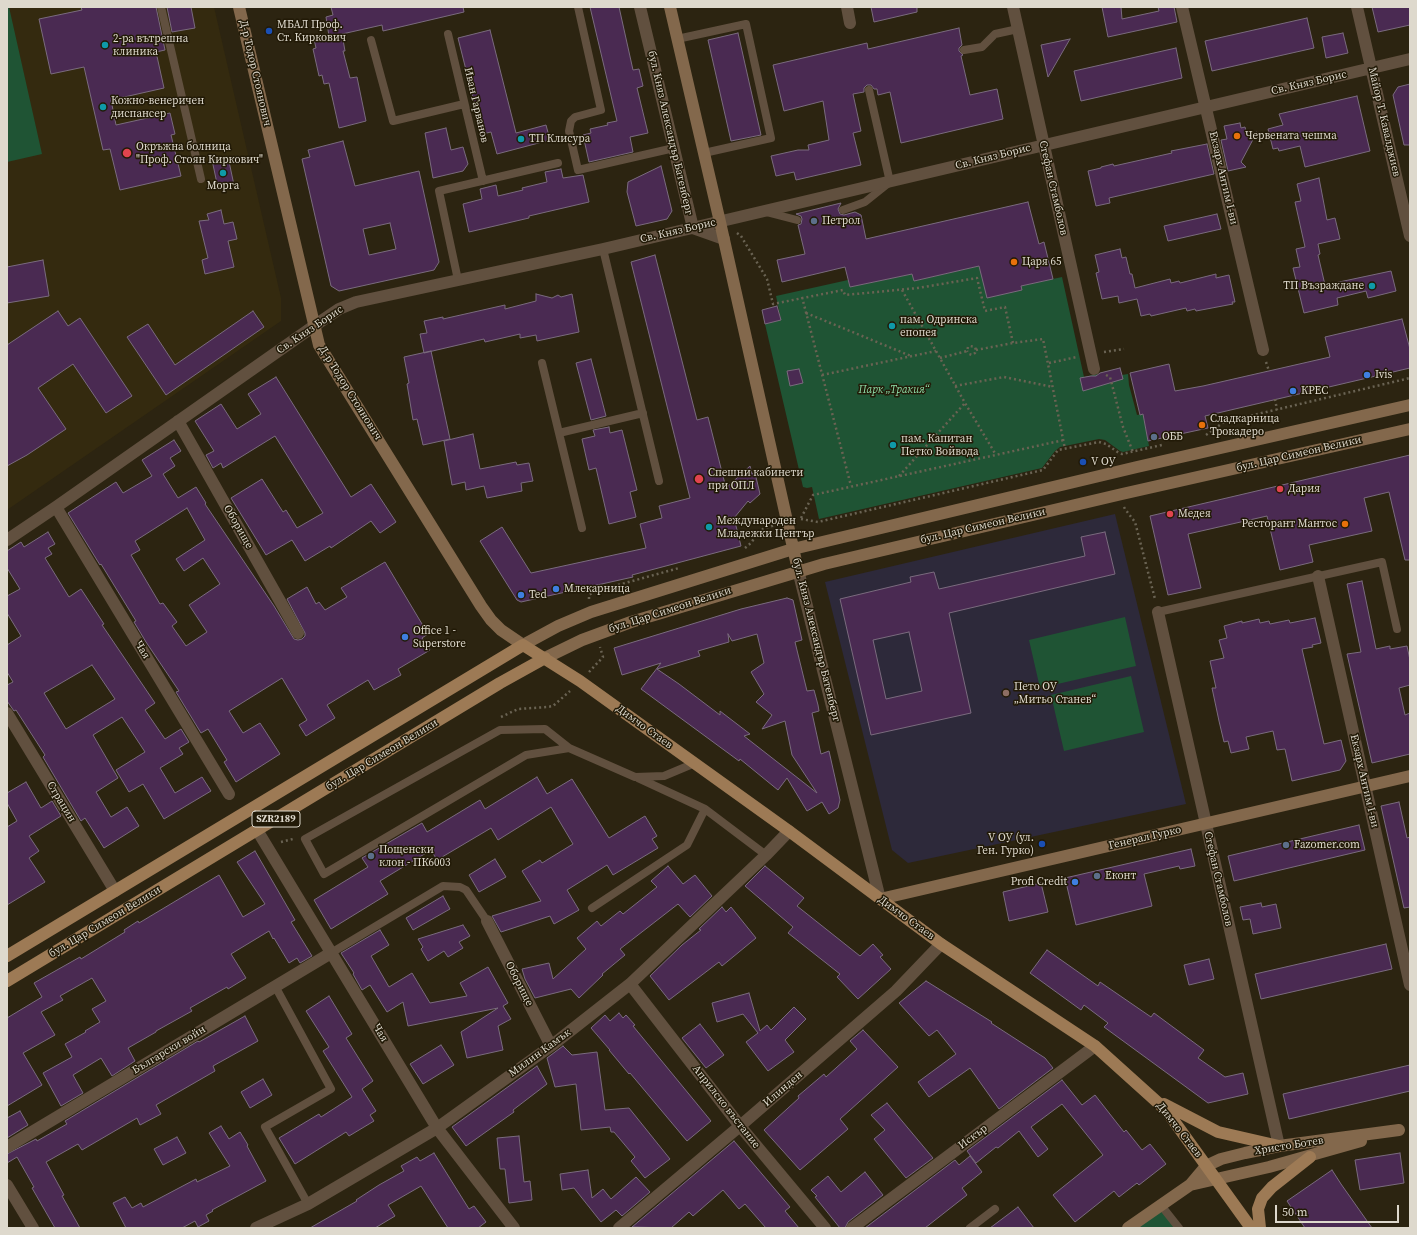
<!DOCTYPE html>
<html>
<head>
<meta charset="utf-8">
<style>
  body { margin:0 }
  #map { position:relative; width:1417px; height:1235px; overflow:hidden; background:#2c2411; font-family:"Source Serif 4",serif }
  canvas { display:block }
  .frame { position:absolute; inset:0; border:8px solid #ded9cd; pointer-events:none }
  .scale { position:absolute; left:1275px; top:1205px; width:124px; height:18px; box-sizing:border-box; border:2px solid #ded9cd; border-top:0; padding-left:5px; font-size:12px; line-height:14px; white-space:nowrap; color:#ded9cd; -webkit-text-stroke:3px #221a07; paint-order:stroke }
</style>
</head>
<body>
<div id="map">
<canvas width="1417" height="1235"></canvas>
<div class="frame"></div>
<div class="scale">50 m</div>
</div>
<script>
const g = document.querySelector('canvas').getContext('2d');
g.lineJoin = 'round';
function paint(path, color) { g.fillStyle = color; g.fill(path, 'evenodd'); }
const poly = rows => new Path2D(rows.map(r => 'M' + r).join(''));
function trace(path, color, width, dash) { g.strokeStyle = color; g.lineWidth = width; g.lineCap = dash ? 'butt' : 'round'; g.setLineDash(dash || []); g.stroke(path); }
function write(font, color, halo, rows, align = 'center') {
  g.font = font + ' "Source Serif 4",serif'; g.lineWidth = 3; g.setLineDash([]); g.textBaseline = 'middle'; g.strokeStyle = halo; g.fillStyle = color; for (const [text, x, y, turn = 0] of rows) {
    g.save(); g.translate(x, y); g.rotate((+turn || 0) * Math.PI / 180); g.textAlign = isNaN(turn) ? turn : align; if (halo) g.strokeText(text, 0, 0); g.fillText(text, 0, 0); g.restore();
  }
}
paint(poly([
  [7,7,214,7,281,298,281,321,7,510]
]), '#342a0f');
paint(poly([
  [1115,514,1186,804,908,863,892,850,825,582]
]), '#2d293a');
paint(poly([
  [7,7,9,7,42,154,7,162],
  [979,266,988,297,1022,290,1021,286,1062,277,1084,377,1097,374,1098,379,1128,374,1129,385,1137,415,1143,414,1149,446,1123,452,1120,451,1105,440,1099,439,1060,447,1055,451,1042,468,819,519,812,487,807,488,803,487,765,324,781,320,776,296,848,280,850,287,912,274,914,281],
  [1125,617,1136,666,1040,688,1029,640],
  [1131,676,1144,732,1064,751,1051,695],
  [1160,1204,1178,1228,1128,1228]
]), '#1f5434');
const building = poly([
  [81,7,156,7,165,50,156,52,164,88,111,100,116,125,170,113,175,134,171,135,181,176,120,190,110,149,103,150,84,67,51,74,39,19,82,10,81,7],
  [167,7,191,7,195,28,172,32,167,7],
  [331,7,463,7,464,12,383,31,382,25,342,34,345,51,343,51,350,78,357,77,366,121,339,128,329,83,324,84,322,75,319,76,313,49,316,48,314,39,329,36,326,17,333,15,331,7],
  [590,7,619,7,633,70,639,69,643,86,637,88,648,133,630,137,633,152,589,162,583,135,591,133,590,129,608,125,607,123,617,121,590,7],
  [871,7,917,7,917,12,874,22,871,7],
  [1102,7,1121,7,1122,19,1159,11,1158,7,1174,7,1177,22,1108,37,1102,7],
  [1372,7,1410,7,1410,25,1378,32,1372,7],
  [1307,18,1314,48,1212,71,1205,41,1307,18],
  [959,28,962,45,959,48,959,51,963,55,961,56,970,95,997,89,1003,119,901,143,890,92,878,95,877,89,874,89,871,85,867,85,864,88,864,92,853,94,861,131,853,133,861,165,796,180,794,172,776,176,771,156,798,150,809,150,808,145,829,140,823,101,784,111,773,65,867,43,868,49,959,28],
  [490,30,516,133,546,125,550,140,497,154,491,132,482,134,458,38,490,30],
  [738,33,761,135,731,141,708,40,738,33],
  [1343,33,1348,53,1326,58,1322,37,1343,33],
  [1070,39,1048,77,1041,45,1070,39],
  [1176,48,1182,78,1081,101,1074,71,1176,48],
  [1410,84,1410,145,1404,145,1393,95,1398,87,1410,84],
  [1357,96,1370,151,1305,167,1300,146,1279,151,1278,148,1273,149,1268,129,1283,125,1279,114,1357,96],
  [1240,123,1241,128,1245,127,1247,135,1257,132,1241,162,1246,167,1228,171,1221,140,1227,139,1224,126,1240,123],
  [446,128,451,150,463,147,468,164,463,171,433,178,425,133,446,128],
  [343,141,355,186,419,171,439,262,434,270,339,291,331,286,302,159,310,157,308,150,343,141],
  [390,223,396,249,369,255,363,229,390,223],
  [1207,144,1214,174,1109,198,1110,203,1096,206,1088,171,1101,168,1101,167,1113,164,1114,166,1172,153,1171,151,1207,144],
  [228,157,234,185,218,188,212,160,228,157],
  [661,166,672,211,667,219,636,226,627,192,628,182,661,166],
  [561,169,563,178,583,175,589,202,529,216,529,218,469,232,463,204,482,199,480,189,496,185,498,196,523,190,522,188,547,182,545,172,561,169],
  [1319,178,1327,220,1335,218,1340,239,1318,244,1320,254,1318,255,1325,285,1391,271,1396,291,1368,298,1366,291,1337,298,1338,305,1304,313,1293,268,1300,267,1296,249,1305,247,1295,202,1301,201,1297,184,1319,178],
  [1028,202,1039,244,1044,242,1053,279,1021,286,1022,290,987,298,979,266,914,281,912,274,850,287,845,267,782,282,777,260,805,254,798,225,801,224,802,219,801,216,796,214,841,203,838,209,840,214,844,215,855,212,861,215,866,239,1028,202],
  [221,210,224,224,233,222,237,239,228,241,234,267,205,274,202,260,208,258,199,221,209,220,207,214,221,210],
  [1217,214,1221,229,1168,241,1164,226,1217,214],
  [1120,249,1122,258,1126,257,1130,274,1132,274,1135,288,1170,279,1171,283,1179,281,1180,283,1216,274,1216,278,1229,275,1235,302,1232,302,1233,304,1196,311,1195,309,1187,311,1186,308,1151,316,1150,314,1141,316,1137,299,1119,303,1118,296,1102,299,1096,273,1099,272,1095,255,1120,249],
  [655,255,697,420,708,417,726,488,750,466,752,474,755,473,760,494,750,503,748,501,734,518,741,546,632,575,633,577,521,602,517,600,480,541,502,527,531,573,646,548,640,524,662,518,659,506,690,498,631,262,655,255],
  [43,260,49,296,7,303,7,267,43,260],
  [536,294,552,298,558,295,561,297,572,294,579,332,537,341,536,335,520,338,520,334,485,342,484,339,424,353,420,334,427,333,424,321,443,317,443,319,505,305,505,309,536,301,536,294],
  [777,306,781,320,765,324,762,310,777,306],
  [58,311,68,326,80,318,132,396,106,413,73,364,38,388,66,429,27,455,7,466,7,345,58,311],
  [253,311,264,327,166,395,127,337,148,324,175,365,253,311],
  [1402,319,1410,349,1410,368,1205,416,1208,428,1148,441,1143,414,1140,415,1130,373,1169,364,1175,391,1203,386,1330,357,1325,337,1402,319],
  [431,351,450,439,423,445,417,419,413,420,407,384,409,383,404,357,431,351],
  [591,359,606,416,591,420,576,363,591,359],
  [1120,368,1123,379,1083,391,1080,378,1091,376,1096,376,1100,373,1120,368],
  [799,369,803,383,790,386,787,371,799,369],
  [276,377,351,497,371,484,396,522,380,533,371,521,331,548,330,546,305,561,292,540,266,555,231,498,262,479,283,512,286,510,297,528,323,513,275,436,223,468,221,463,213,468,206,455,214,451,195,421,221,404,237,429,261,414,248,394,276,377],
  [609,427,610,433,622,430,637,490,630,492,636,517,609,524,596,468,589,470,582,439,595,436,593,430,609,427],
  [473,434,480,469,516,462,517,465,529,463,533,481,521,483,522,491,487,498,484,486,466,490,465,482,452,485,444,441,473,434],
  [174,440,181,451,170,458,175,466,163,474,178,498,196,487,206,503,205,504,274,606,294,639,298,640,302,639,305,636,305,633,287,599,307,587,316,604,319,602,325,610,347,597,341,588,385,562,428,634,422,638,430,650,398,669,401,675,374,690,368,680,327,705,335,718,306,736,299,725,307,720,282,678,229,711,243,733,260,723,280,754,236,782,224,762,227,760,208,729,201,733,176,692,179,691,146,642,134,622,136,621,101,564,100,565,68,513,116,482,123,493,152,476,142,460,174,440],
  [187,508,205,540,176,559,184,571,203,558,220,584,189,605,207,632,186,646,172,626,177,622,163,603,160,604,131,555,140,550,135,541,187,508],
  [1410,455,1410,560,1405,560,1389,492,1364,498,1372,531,1309,545,1313,562,1280,570,1267,516,1188,534,1201,588,1168,595,1150,516,1410,455],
  [48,532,55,544,48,548,52,554,45,558,69,597,81,589,104,624,102,625,155,703,145,710,165,739,181,729,189,742,179,748,183,754,160,768,175,793,202,777,211,791,164,819,143,784,129,792,116,770,145,752,122,717,93,735,118,778,96,792,111,817,127,807,139,826,104,848,85,818,81,821,43,757,45,755,16,710,14,711,7,701,7,685,13,682,7,672,7,645,21,636,7,613,7,596,20,589,7,568,7,551,21,542,24,547,48,532],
  [92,665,115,699,66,729,44,693,92,665],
  [1105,532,1115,574,949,613,971,713,871,735,840,599,911,582,910,577,934,572,939,589,1085,556,1081,537,1105,532],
  [909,632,922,691,886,699,873,640,909,632],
  [1362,581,1376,649,1390,646,1390,649,1407,646,1410,660,1410,685,1399,688,1405,715,1410,713,1410,754,1372,763,1347,654,1361,652,1347,584,1362,581],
  [787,598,793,600,802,640,795,642,807,691,814,690,818,705,819,711,812,713,821,754,829,751,840,800,838,808,829,814,822,802,807,811,787,778,778,790,740,759,739,761,641,689,661,663,622,675,614,648,741,609,787,598],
  [728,634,732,641,757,634,764,663,751,672,764,694,756,702,772,715,762,729,785,721,792,755,817,793,744,736,750,734,720,711,720,715,679,684,657,669,700,656,698,651,729,642,728,634],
  [1315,618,1321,643,1312,645,1313,647,1302,649,1324,744,1341,740,1346,761,1340,770,1292,781,1285,749,1277,750,1273,731,1246,737,1249,749,1231,753,1228,741,1224,742,1219,721,1212,688,1216,688,1210,661,1224,658,1219,640,1227,638,1224,626,1242,621,1242,623,1259,619,1260,623,1269,621,1270,624,1289,620,1290,623,1315,618],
  [537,777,547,794,572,779,609,838,645,816,657,836,652,839,658,848,613,875,607,865,567,890,579,910,554,924,550,916,501,932,492,916,541,901,522,871,540,860,542,863,573,844,551,807,498,840,491,828,437,860,431,850,380,881,388,894,331,929,314,900,368,867,362,858,422,823,427,832,480,800,485,809,537,777],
  [26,782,41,808,52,801,61,816,29,836,39,851,29,858,45,882,7,905,7,827,17,821,7,803,7,793,26,782],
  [1399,802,1407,838,1410,837,1410,907,1404,908,1381,806,1399,802],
  [1359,825,1365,850,1234,881,1228,856,1359,825],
  [1191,849,1195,866,1180,869,1179,866,1144,874,1152,906,1076,925,1065,878,1191,849],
  [255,851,295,920,291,922,312,956,300,963,297,958,289,963,274,938,273,939,269,931,231,954,246,978,228,989,227,987,190,1008,192,1011,156,1031,156,1032,128,1048,135,1061,112,1076,101,1058,73,1075,83,1093,61,1106,43,1073,72,1057,65,1044,86,1032,85,1031,100,1022,92,1009,106,1001,92,978,60,996,63,1000,41,1012,55,1035,23,1053,42,1085,7,1106,7,1018,42,997,34,983,80,957,81,959,125,932,124,930,138,921,139,923,219,875,243,917,265,904,237,862,255,851],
  [495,859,506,877,479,892,469,875,495,859],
  [668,866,683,884,695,875,712,896,690,917,678,904,620,949,625,955,602,974,603,975,579,998,571,989,535,998,525,979,522,969,549,963,553,979,586,949,577,938,597,921,601,926,620,911,623,914,657,887,651,881,668,866],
  [765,866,804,898,797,906,860,956,873,944,883,955,880,957,891,969,858,999,837,977,840,974,788,933,793,927,745,886,765,866],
  [1041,883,1048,912,1009,921,1003,892,1041,883],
  [443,896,450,909,413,930,406,918,443,896],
  [1261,903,1262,907,1276,904,1281,928,1253,934,1250,919,1243,920,1240,907,1261,903],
  [722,907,726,912,731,907,756,938,722,966,719,962,669,1000,650,976,682,945,701,930,699,929,722,907],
  [463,925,470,936,459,942,463,948,448,957,444,951,428,961,421,949,423,947,418,939,463,925],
  [380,930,389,945,371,956,389,987,412,973,430,1003,467,996,460,983,488,967,508,1003,503,1006,511,1019,498,1026,503,1050,467,1058,461,1032,498,1008,408,1026,403,1002,387,1012,370,985,362,990,353,974,354,973,341,953,380,930],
  [1386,944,1392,969,1261,999,1255,974,1386,944],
  [1047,950,1098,986,1100,982,1151,1017,1154,1013,1204,1050,1198,1058,1225,1077,1243,1073,1248,1094,1208,1103,1104,1027,1108,1023,1084,1005,1081,1010,1030,973,1047,950],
  [1209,959,1214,979,1189,985,1184,965,1209,959],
  [926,981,992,1022,991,1023,1045,1058,1053,1068,999,1109,970,1068,929,1097,918,1082,956,1054,937,1030,929,1036,899,1003,926,981],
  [749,993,760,1031,767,1025,771,1030,794,1007,806,1019,785,1040,794,1052,768,1071,746,1042,758,1033,743,1014,717,1022,712,1003,749,993],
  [329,996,352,1034,346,1038,373,1081,362,1089,376,1111,370,1115,374,1121,349,1136,346,1132,295,1164,279,1138,319,1114,321,1117,352,1097,323,1051,329,1047,306,1011,329,996],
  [619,1013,623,1018,626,1015,635,1025,633,1026,711,1121,687,1141,630,1073,629,1074,609,1050,610,1050,591,1028,605,1015,610,1021,619,1013],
  [245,1016,258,1041,213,1066,215,1071,156,1105,161,1114,140,1125,137,1118,82,1150,78,1144,46,1162,64,1195,62,1196,80,1228,55,1228,32,1188,34,1187,17,1157,7,1163,7,1154,36,1139,37,1141,67,1124,65,1121,198,1041,199,1042,245,1016],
  [700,1024,724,1055,706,1068,682,1038,700,1024],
  [863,1030,898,1067,840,1119,848,1129,800,1170,764,1130,799,1098,798,1096,824,1074,826,1077,857,1049,850,1041,863,1030],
  [441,1045,454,1065,423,1084,410,1064,441,1045],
  [563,1046,572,1055,597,1052,605,1110,629,1108,670,1159,645,1178,631,1161,635,1157,614,1132,611,1132,610,1127,581,1130,576,1084,555,1087,547,1058,563,1046],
  [1410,1065,1410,1091,1289,1119,1283,1094,1410,1065],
  [537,1066,547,1084,513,1110,514,1112,466,1146,452,1127,537,1066],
  [263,1079,272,1095,250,1108,241,1092,263,1079],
  [1062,1080,1082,1105,1095,1095,1124,1132,1126,1130,1142,1150,1150,1144,1166,1164,1139,1185,1137,1183,1119,1197,1114,1191,1075,1222,1053,1195,1103,1155,1062,1104,1031,1127,1048,1149,1038,1157,1019,1131,998,1148,996,1147,976,1163,967,1151,1062,1080],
  [887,1103,933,1158,906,1178,874,1139,885,1130,871,1115,887,1103],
  [20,1111,28,1125,7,1138,7,1118,20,1111],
  [221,1126,229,1139,240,1132,248,1145,247,1146,266,1181,212,1210,213,1211,206,1215,209,1221,198,1227,195,1221,182,1228,126,1228,113,1203,125,1197,132,1208,141,1203,143,1207,196,1179,197,1182,230,1166,209,1133,221,1126],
  [519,1136,524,1182,530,1181,532,1200,509,1203,505,1169,500,1169,497,1138,519,1136],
  [177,1137,186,1153,163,1165,154,1149,177,1137],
  [734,1141,790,1207,785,1211,799,1228,766,1228,745,1204,739,1209,723,1190,693,1216,689,1212,671,1228,632,1227,734,1141],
  [434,1153,469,1209,474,1206,486,1222,478,1228,448,1228,421,1186,388,1205,395,1216,375,1228,310,1228,357,1201,356,1200,379,1185,404,1171,401,1166,417,1157,420,1161,434,1153],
  [1400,1153,1404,1183,1360,1190,1355,1160,1400,1153],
  [970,1156,982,1172,962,1188,967,1195,925,1228,865,1228,955,1160,959,1165,970,1156],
  [588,1170,592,1198,603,1189,611,1199,636,1177,650,1192,622,1216,616,1210,601,1222,574,1188,562,1190,560,1174,588,1170],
  [1332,1170,1341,1184,1372,1228,1305,1228,1287,1201,1332,1170],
  [865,1172,883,1195,848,1222,845,1228,840,1228,815,1197,817,1196,811,1190,828,1176,841,1192,865,1172],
  [1018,1207,1034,1228,990,1228,1018,1207]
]);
paint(building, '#4a2a52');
trace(building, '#7a6b7e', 1);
trace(poly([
  [737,233,741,236,767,279,773,304,843,290,845,295,918,288,977,278,985,311,1005,307,1013,343],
  [902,290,965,403,996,455],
  [802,297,851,486],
  [806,313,911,356],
  [976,350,1013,343,1043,339,1065,449],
  [1104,352,1124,349],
  [940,358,967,351,968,347,970,346,975,347,976,350,975,353,972,355,969,354,967,351],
  [1266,362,1269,371],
  [1049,363,1077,357],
  [822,375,936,351],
  [1106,375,1110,377,1123,427,1133,452],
  [955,386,1004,377,1053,387],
  [1275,399,1277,410],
  [1206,435,1224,422,1410,378],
  [899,476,965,403],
  [1124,507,1125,509,1135,522,1155,599],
  [801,518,813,495,1064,440],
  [801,519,818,522,1043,470,1058,450,1099,442,1106,444,1119,453,1122,454,1162,445],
  [745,548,751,543,758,533,763,529,775,525],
  [589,599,589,595,593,592,679,568],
  [589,672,603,657,600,647],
  [501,717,518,709,547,707,553,706,570,691],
  [281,842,293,839]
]), '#6a6353', 2.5, [2, 3]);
trace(poly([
  [161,7,201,179],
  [578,7,601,110,575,117,571,121,569,131,578,170,674,148],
  [448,34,483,181],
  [677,39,746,24,771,138,704,153],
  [371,40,393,121,464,104],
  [964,50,982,47,995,34,1018,29],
  [843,210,865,202,890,182,869,90],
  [766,212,797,220],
  [603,249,659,481],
  [458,280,439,191,558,163],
  [542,363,582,528],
  [559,433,643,413],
  [1158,612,1382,562,1397,629],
  [569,748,526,755,324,874,305,839,500,730,545,729,569,748,635,777,664,776,695,763],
  [638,778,705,809,766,855],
  [592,908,687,845,705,809],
  [331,953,443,886,460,887,466,890,487,921],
  [275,986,331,1089,265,1127,308,1204],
  [1160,1204,1179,1228],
  [970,1228,995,1209]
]), '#61503f', 8);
trace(poly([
  [640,7,693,228,724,239],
  [847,7,850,23],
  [1013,7,1094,369],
  [1182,7,1263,350],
  [1357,7,1410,236],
  [178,421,298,633],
  [56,507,229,794],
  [7,540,56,507,314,326,339,309,356,302,603,249,1410,59],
  [798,570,880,899],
  [1318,576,1410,985],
  [1158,612,1279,1146],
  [7,713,115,891],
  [257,830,437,1128,514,1228],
  [487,921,551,1046],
  [630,984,740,1126,825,1228],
  [7,1147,331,953],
  [7,1185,33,1228],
  [256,1228,308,1204,437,1128,551,1046,630,984,766,855,789,831],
  [619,1228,740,1126,896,991,941,944],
  [852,1228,1095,1046]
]), '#61503f', 12);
trace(poly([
  [239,7,319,345,481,606,491,620,501,630,523,645,558,626,591,612,793,549,1137,467,1410,405],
  [670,7,720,222,798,570],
  [545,658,582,640,631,622,824,564,1122,494,1410,429],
  [880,899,1410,776],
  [1190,1185,1269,1167,1361,1141],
  [1128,1228,1190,1185,1206,1166,1221,1159,1245,1153,1279,1146,1399,1130]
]), '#83684c', 12);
trace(poly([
  [7,956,523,645,580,681,789,831,941,944,1095,1046,1166,1110,1251,1228],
  [7,981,500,683,545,658],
  [1164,1104,1218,1132,1279,1146],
  [1260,1228,1258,1209,1262,1198,1272,1187,1310,1157]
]), '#9d7a55', 12);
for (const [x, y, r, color] of [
  [269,31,4,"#1a4fb4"],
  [105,45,4,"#0f9aa8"],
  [103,107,4,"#0f9aa8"],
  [1237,136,4,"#e8710a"],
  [521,139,4,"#0f9aa8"],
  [127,153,5,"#e0444e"],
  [223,173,4,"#0f9aa8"],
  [814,221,4,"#5c6f8a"],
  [1014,262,4,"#e8710a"],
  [1372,286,4,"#0f9aa8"],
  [892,326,4,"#0f9aa8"],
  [1367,375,4,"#3f7fe0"],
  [1293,391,4,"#3f7fe0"],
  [1202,425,4,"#e8710a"],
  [1154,437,4,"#5c6f8a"],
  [893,445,4,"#0f9aa8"],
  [1083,462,4,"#1a4fb4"],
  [699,479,5,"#e0444e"],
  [1280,489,4,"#e0444e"],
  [1170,514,4,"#e0444e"],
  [1345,524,4,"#e8710a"],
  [709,527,4,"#0f9aa8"],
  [556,589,4,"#3f7fe0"],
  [521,595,4,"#3f7fe0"],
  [405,637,4,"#3f7fe0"],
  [1006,693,4,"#8d6e63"],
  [1042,844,4,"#1a4fb4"],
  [1286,845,4,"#5c6f8a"],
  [371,856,4,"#5c6f8a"],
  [1097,876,4,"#5c6f8a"],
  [1075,882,4,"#3f7fe0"]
]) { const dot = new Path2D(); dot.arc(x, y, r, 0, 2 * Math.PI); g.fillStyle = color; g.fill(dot); trace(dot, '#221a07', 1.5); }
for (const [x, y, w] of [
  [276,819,48]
]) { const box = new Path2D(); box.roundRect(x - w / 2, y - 8, w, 16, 3); g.fillStyle = '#221a07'; g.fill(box); trace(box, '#ded9cd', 1); }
write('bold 10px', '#ded9cd', null, [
  ["SZR2189",276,819]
]);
write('11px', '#ded9cd', '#221a07', [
  ["МБАЛ Проф.",277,25],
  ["Ст. Киркович",277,38],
  ["2-ра вътрешна",113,39],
  ["клиника",113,52],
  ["Кожно-венеричен",111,101],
  ["диспансер",111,114],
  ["Червената чешма",1245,136],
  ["ТП Клисура",529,139],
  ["Окръжна болница",136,147],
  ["\"Проф. Стоян Киркович\"",136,160],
  ["Морга",223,186,"center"],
  ["Петрол",822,221],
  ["Царя 65",1022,262],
  ["ТП Възраждане",1364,286,"right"],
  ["пам. Одринска",900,320],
  ["епопея",900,333],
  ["Ivis",1375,375],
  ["КРЕС",1301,391],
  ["Сладкарница",1210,419],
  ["Трокадеро",1210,432],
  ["ОББ",1162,437],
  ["пам. Капитан",901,439],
  ["Петко Войвода",901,452],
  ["V ОУ",1091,462],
  ["Спешни кабинети",708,473],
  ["при ОПЛ",708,486],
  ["Дария",1288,489],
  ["Медея",1178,514],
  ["Международен",717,521],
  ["Младежки Център",717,534],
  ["Ресторант Мантос",1337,524,"right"],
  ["Млекарница",564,589],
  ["Ted",529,595],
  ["Office 1 -",413,631],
  ["Superstore",413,644],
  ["Пето ОУ",1014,687],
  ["„Митьо Станев“",1014,700],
  ["V ОУ (ул.",1034,838,"right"],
  ["Ген. Гурко)",1034,851,"right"],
  ["Fazomer.com",1294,845],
  ["Пощенски",379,850],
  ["клон - ПК6003",379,863],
  ["Еконт",1105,876],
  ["Profi Credit",1067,882,"right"]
], 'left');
write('11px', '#ded9cd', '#221a07', [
  ["Д-р Тодор Стоянович",255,73,77],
  ["Св. Княз Борис",1309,83,-13],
  ["Иван Гарванов",476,105,77],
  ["Майор Т. Кавалджиев",1384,122,77],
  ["бул. Княз Александър Батенберг",670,133,77],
  ["Св. Княз Борис",993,157,-14],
  ["Екзарх Антим I-ви",1223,178,77],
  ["Стефан Стамболов",1053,188,77],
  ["Св. Княз Борис",678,231,-13],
  ["Св. Княз Борис",310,330,-34],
  ["Д-р Тодор Стоянович",350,393,58],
  ["бул. Цар Симеон Велики",1299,454,-13],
  ["бул. Цар Симеон Велики",983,526,-13],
  ["Оборище",238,527,60],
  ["бул. Цар Симеон Велики",670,610,-18],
  ["бул. Княз Александър Батенберг",816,640,76],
  ["Чая",142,650,59],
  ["Димчо Стаев",644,727,36],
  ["бул. Цар Симеон Велики",382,755,-31],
  ["Екзарх Антим I-ви",1364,781,77],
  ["Страцин",61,802,59],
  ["Генерал Гурко",1145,838,-13],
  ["Стефан Стамболов",1218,879,77],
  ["Димчо Стаев",906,918,36],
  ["бул. Цар Симеон Велики",105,922,-31],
  ["Оборище",519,984,63],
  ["Чая",380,1033,59],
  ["Български войн",169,1050,-31],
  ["Милин Камък",540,1053,-36],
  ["Илинден",783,1089,-41],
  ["Априлско въстание",726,1107,52],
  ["Димчо Стаев",1179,1130,52],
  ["Искър",973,1137,-37],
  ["Христо Ботев",1289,1146,-9]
]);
write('italic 11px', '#8ddda8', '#221a07', [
  ["Парк „Тракия“",894,390]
]);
</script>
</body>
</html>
